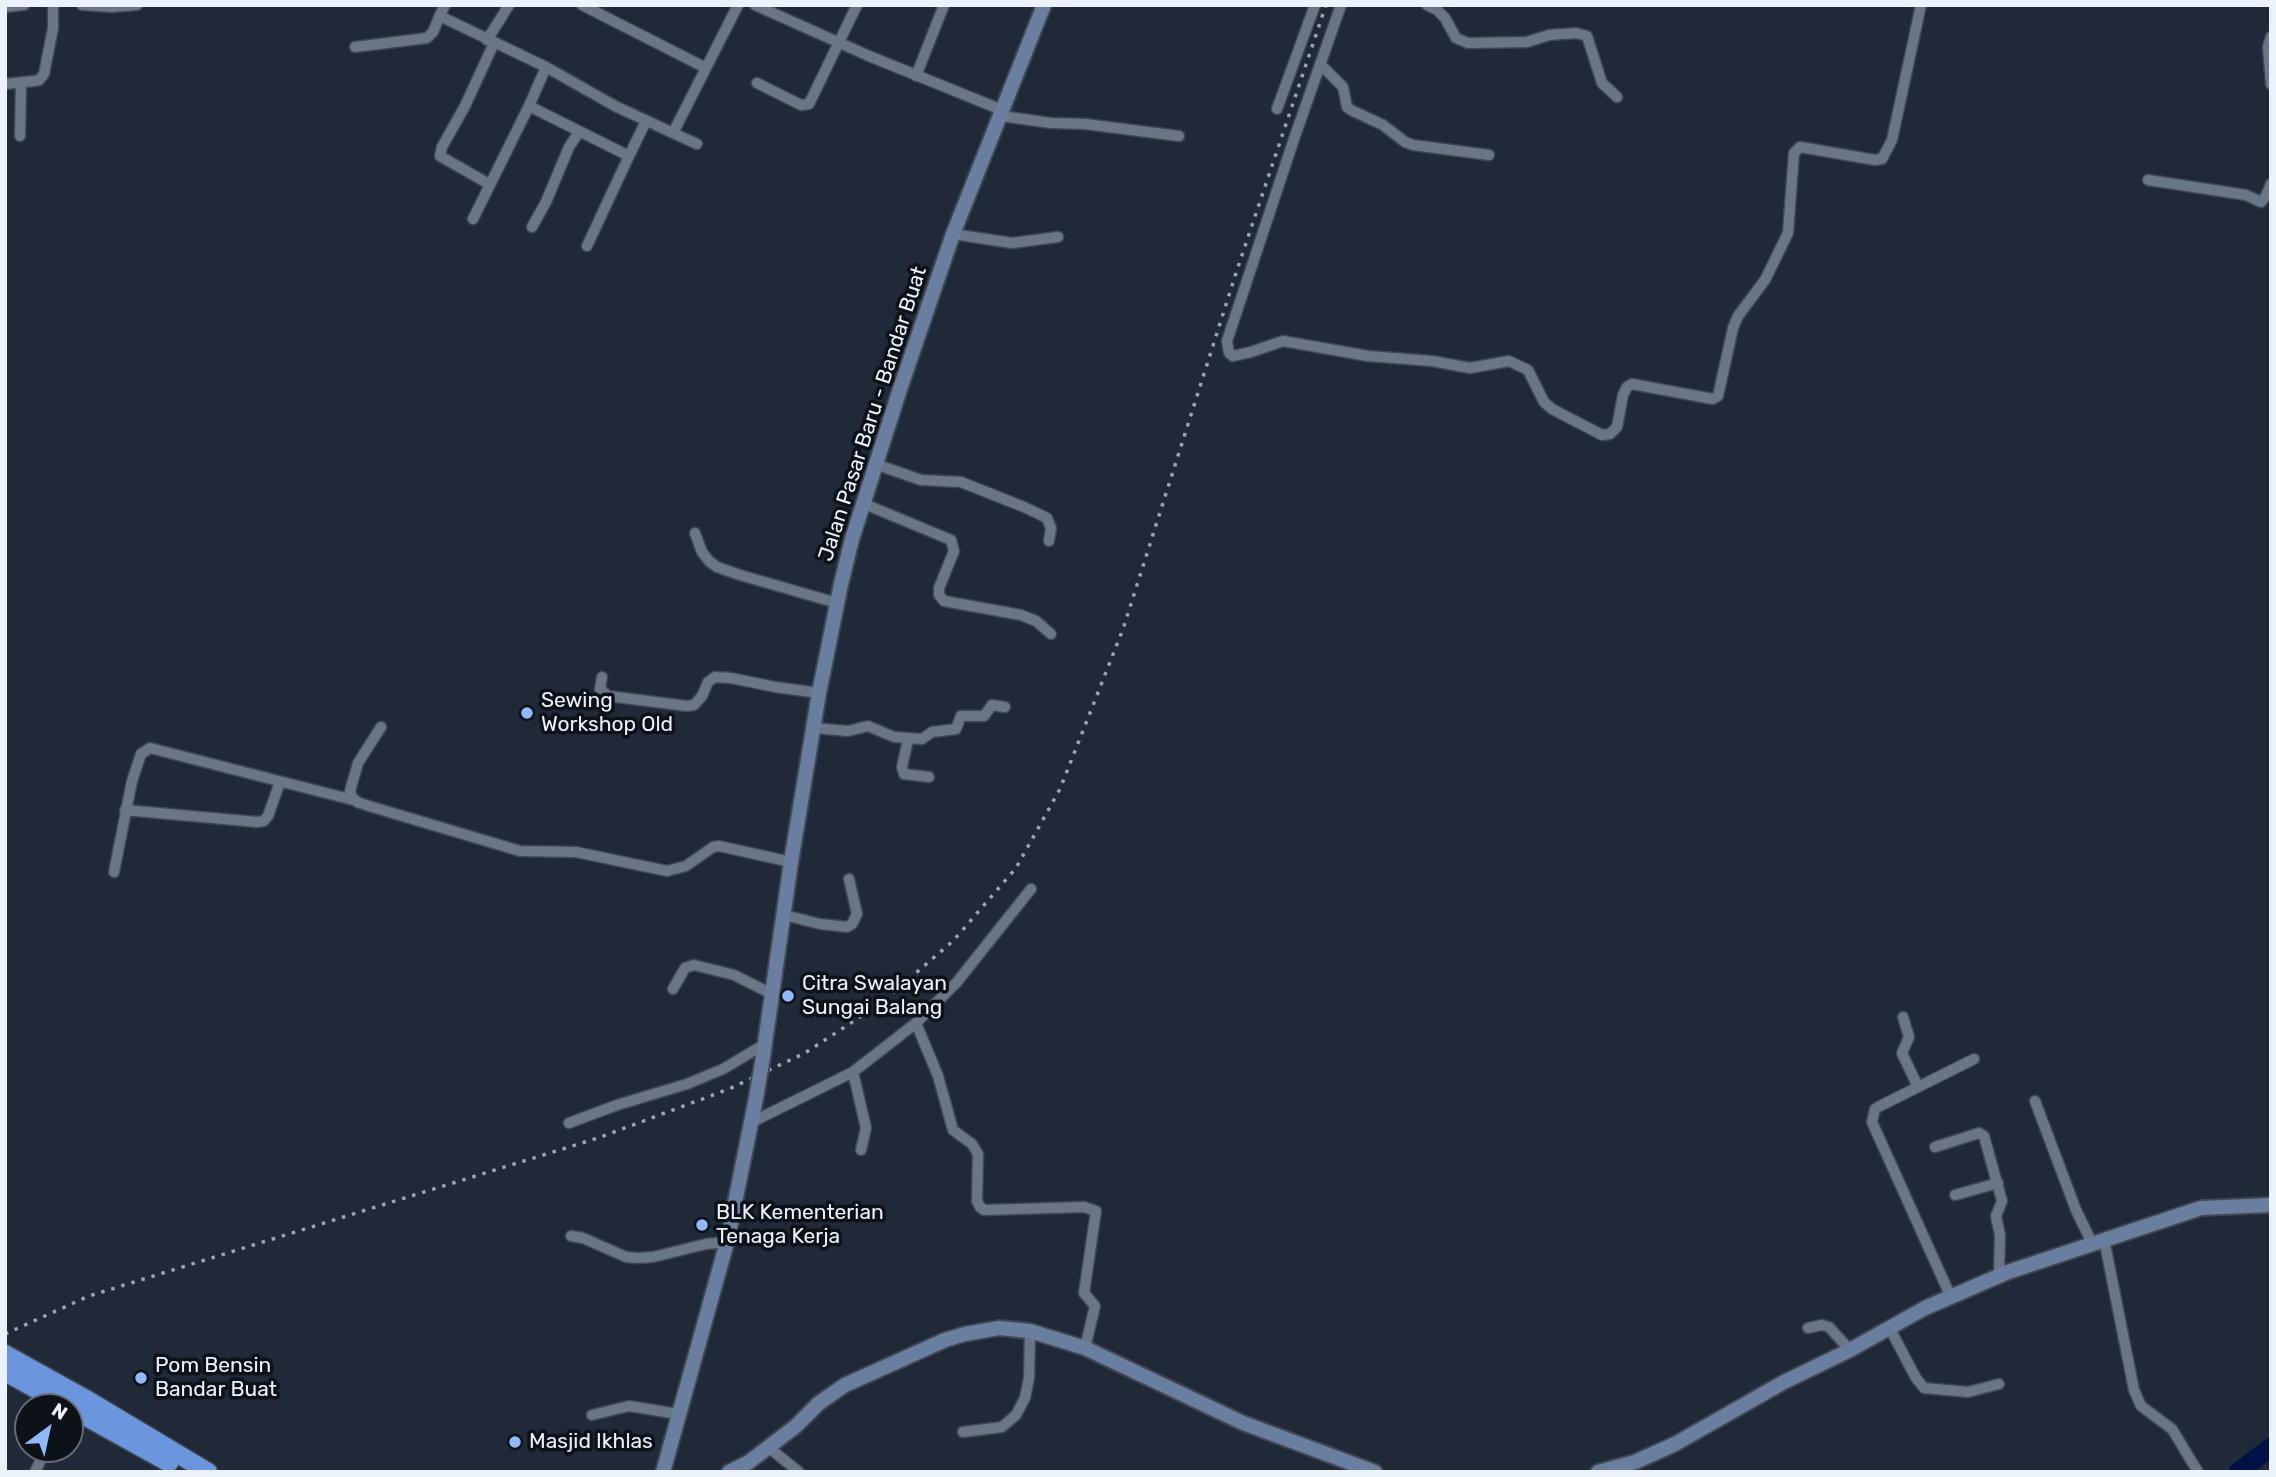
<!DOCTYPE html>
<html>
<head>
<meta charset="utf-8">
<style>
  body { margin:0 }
  #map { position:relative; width:2276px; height:1477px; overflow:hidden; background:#202937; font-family:Rubik,sans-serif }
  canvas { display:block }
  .frame { position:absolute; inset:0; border:7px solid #ecf2fc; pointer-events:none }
  .north { position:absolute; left:14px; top:1393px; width:70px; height:70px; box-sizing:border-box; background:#0d1118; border:2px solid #666b73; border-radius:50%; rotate:33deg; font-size:19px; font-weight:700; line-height:28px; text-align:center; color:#ecf2fc }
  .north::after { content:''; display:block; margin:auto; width:24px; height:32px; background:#8fb8fd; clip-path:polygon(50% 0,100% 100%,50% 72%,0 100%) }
</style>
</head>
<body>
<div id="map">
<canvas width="2276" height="1477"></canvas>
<div class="frame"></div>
<div class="north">N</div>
</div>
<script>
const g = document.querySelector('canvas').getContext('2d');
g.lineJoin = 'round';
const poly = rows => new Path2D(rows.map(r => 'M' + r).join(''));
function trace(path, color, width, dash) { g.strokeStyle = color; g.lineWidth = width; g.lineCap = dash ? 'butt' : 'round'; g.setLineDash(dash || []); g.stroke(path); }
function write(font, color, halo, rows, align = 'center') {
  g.font = font + ' Rubik,sans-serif'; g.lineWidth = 7; g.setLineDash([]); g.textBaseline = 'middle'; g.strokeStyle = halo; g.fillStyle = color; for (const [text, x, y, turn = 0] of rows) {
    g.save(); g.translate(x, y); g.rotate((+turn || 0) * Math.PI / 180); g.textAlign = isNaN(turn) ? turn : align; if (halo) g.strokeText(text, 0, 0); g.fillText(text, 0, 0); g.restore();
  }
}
trace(poly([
  [2238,1472,2271,1447]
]), '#001148', 19);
const street = poly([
  [82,5,112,7,137,5],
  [445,5,440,15,444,18,546,67,615,106,673,133],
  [582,5,706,68],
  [755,5,869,56,1002,110],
  [1341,5,1294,139,1227,341,1229,353,1233,356,1251,352,1283,341,1368,356,1432,361,1470,368,1509,361,1528,370,1544,402,1552,409,1602,435,1610,434,1617,427,1623,395,1627,387,1632,384,1713,399,1718,396,1733,328,1738,316,1765,280,1788,233,1794,153,1800,147,1875,160,1882,159,1892,140,1921,5],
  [1427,5,1437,10,1445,18,1456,38,1468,43,1527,42,1549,35,1576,33,1587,36,1602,83,1617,97],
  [5,7,24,5],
  [2271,37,2268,47,2271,84],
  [487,40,509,5],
  [355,47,427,38,433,32,440,15],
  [1320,64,1343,87,1347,107,1351,110,1383,125,1405,142,1413,145,1489,155],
  [546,67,529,106,629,156,587,246],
  [916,76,944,5],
  [757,83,801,105,809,104,857,5],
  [5,84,34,81,39,80,44,74,53,28,53,5],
  [1277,109,1315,5],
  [1001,116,1051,123,1085,124,1179,136],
  [20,136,21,83],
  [697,144,673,133,738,5],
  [629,156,646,121],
  [2148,180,2246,195,2261,202,2266,196,2271,184],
  [489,184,440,156,442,147,465,106,494,43],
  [473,219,529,106],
  [532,227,546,202,569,147,579,132],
  [953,234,1012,243,1058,237],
  [875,464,921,480,961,482,1024,507,1047,518,1051,528,1049,541],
  [862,503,951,540,954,551,939,588,939,595,944,601,1021,615,1036,621,1051,634],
  [695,533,702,552,709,561,717,567,740,575,837,603],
  [602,677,600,689,608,696,687,706,694,705,702,696,708,682,715,677,731,678,775,687,819,693],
  [381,727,358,763,350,791,352,797,357,802,369,806,520,851,576,852,667,871,686,866,713,847,719,846,791,862],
  [814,728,848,731,868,726,894,737,922,739,932,732,956,729,961,716,984,716,992,705,1005,707],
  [908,740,902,767,904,774,929,777],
  [125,810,257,822,264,821,268,816,280,782],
  [114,872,132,781,141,754,150,748,357,801],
  [784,915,820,924,847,927,852,924,857,914,849,879],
  [673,989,685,968,694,965,734,975,772,994],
  [1903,1017,1909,1037,1902,1053,1918,1087],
  [916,1023,938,1076,953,1130,972,1144,978,1154,977,1201,980,1207,984,1210,1084,1207,1096,1211,1084,1293,1095,1306,1085,1348],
  [853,1072,866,1128,861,1150],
  [2035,1101,2076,1210,2092,1243],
  [752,1122,853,1072,916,1023,957,982,1031,889],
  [569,1123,617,1105,687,1084,723,1069,765,1044],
  [1935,1147,1979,1133,1984,1136,2002,1201,1996,1216,2000,1235,1999,1275],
  [1955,1195,1998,1183],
  [571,1236,583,1238,626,1257,638,1258,653,1257,706,1244,727,1242],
  [2104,1239,2134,1390,2141,1406,2172,1429,2198,1472],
  [1950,1295,1872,1122,1875,1109,1880,1106,1974,1059],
  [1889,1327,1916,1378,1924,1388,1968,1392,1999,1384],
  [1808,1328,1822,1325,1829,1327,1850,1350],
  [592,1415,629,1406,678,1414],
  [963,1432,1002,1427,1016,1415,1025,1398,1029,1378,1030,1331],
  [768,1447,799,1472],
  [35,1472,46,1449]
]);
const secondary = poly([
  [763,1057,791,862,819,693,841,584,852,539,900,389,953,234,1044,5],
  [663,1472,727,1242,756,1098],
  [729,1472,749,1462,796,1426,819,1403,845,1385,945,1340,965,1334,999,1328,1030,1331,1085,1348,1243,1423,1375,1472],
  [1598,1472,1635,1462,1675,1444,1784,1382,1850,1350,1925,1308,2008,1272,2201,1208,2271,1205]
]);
const highway = poly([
  [5,1354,86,1399,208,1472],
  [5,1372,68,1407],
  [70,1408,169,1463]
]);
trace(street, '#3f4753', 13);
trace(secondary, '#3f4753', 18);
trace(highway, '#3f4753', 21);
trace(street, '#6a7586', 10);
trace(secondary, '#6a7fa0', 14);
trace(highway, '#6b96de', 18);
trace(poly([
  [5,1334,89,1296,598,1138,729,1089,805,1053,880,1004,953,941,1016,868,1060,789,1123,629,1237,270,1326,5]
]), '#9da4af', 3.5, [3.5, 7]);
const secondaryBridge = poly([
  [756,1098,763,1057]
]);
trace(secondaryBridge, '#3f4753', 18, []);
trace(secondaryBridge, '#6a7fa0', 14);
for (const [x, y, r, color] of [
  [527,713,7,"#8fb8fd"],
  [788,996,7,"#8fb8fd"],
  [702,1225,7,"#8fb8fd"],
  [141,1378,7,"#8fb8fd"],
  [515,1442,7,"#8fb8fd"]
]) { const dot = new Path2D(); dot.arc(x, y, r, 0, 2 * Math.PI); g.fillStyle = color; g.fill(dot); trace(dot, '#0d1118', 2.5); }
write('21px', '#ecf2fc', '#0d1118', [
  ["Jalan Pasar Baru - Bandar Buat",873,414,-72]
]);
write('21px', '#ecf2fc', '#0d1118', [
  ["Sewing",541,701],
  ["Workshop Old",541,725],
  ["Citra Swalayan",802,984],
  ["Sungai Balang",802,1008],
  ["BLK Kementerian",716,1213],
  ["Tenaga Kerja",716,1237],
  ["Pom Bensin",155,1366],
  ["Bandar Buat",155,1390],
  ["Masjid Ikhlas",529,1442]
], 'left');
</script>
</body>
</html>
